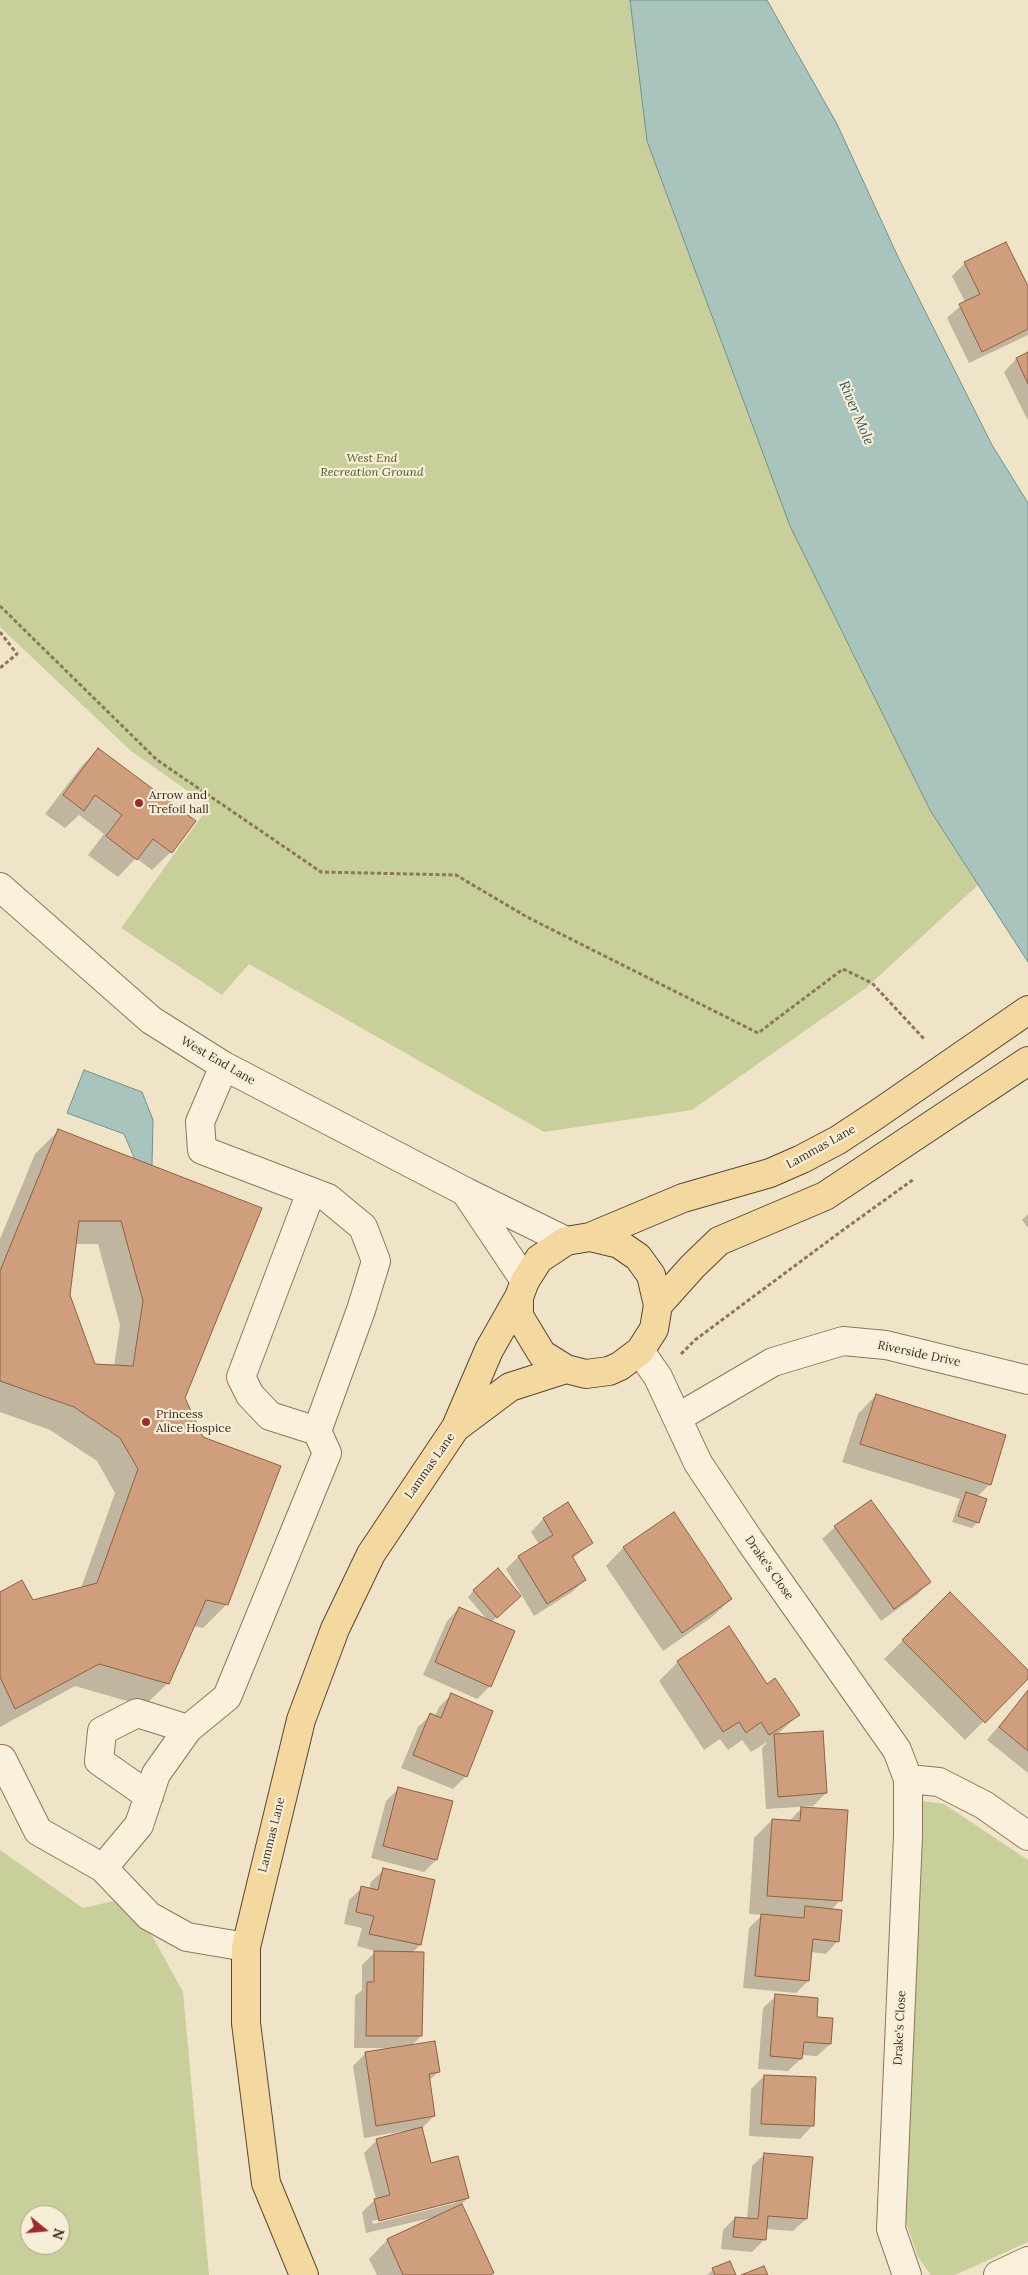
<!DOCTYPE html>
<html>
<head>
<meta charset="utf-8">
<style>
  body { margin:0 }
  #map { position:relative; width:1028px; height:2275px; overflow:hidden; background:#f0e4c8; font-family:Lora,serif }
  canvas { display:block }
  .north { position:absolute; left:20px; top:2205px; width:50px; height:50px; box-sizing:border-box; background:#f7eed8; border:1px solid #ada18e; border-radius:50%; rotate:107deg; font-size:14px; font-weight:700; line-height:20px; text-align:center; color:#3d2e20 }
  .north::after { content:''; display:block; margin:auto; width:18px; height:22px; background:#9e2a2b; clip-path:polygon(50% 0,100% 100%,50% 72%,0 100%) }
</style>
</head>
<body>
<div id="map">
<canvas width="1028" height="2275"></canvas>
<div class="north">N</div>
</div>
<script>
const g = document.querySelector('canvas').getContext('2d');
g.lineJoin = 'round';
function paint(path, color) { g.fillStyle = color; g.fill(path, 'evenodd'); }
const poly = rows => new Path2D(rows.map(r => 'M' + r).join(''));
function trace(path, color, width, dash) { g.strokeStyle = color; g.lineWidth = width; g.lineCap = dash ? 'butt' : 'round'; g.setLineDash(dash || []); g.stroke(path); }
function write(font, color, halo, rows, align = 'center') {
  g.font = font + ' Lora,serif'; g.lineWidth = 4.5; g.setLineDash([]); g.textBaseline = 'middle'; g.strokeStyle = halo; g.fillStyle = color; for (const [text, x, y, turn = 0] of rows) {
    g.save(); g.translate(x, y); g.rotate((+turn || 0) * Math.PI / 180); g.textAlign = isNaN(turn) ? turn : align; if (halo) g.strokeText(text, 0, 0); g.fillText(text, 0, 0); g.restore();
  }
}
paint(poly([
  [0,0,630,0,647,141,790,525,930,810,978,885,866,988,692,1110,544,1132,249,964,222,995,121,928,209,806,131,751,0,627],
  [922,1801,944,1804,1028,1860,1028,2242,955,2275,931,2275,918,2257,906,2222],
  [0,1850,83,1908,131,1897,183,1992,209,2275,0,2275],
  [30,2215,60,2215,60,2245,30,2245]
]), '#c9cf9b');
const water = poly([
  [630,0,767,0,837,124,899,259,992,445,1028,503,1028,962,930,810,790,526,647,141,630,0],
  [84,1070,142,1092,153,1120,152,1166,137,1164,124,1134,67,1113,84,1070]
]);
paint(water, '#a9c4bc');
trace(water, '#6f938a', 1);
paint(poly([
  [965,263,1028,289,1028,335,969,363,947,318,965,302,952,276],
  [1028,353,1028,419,1027,419,1004,372,1016,359],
  [98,749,194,821,171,852,152,870,136,858,118,877,88,855,104,834,79,815,65,828,45,814,80,768],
  [58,1131,260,1209,184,1398,227,1604,203,1628,194,1626,168,1683,144,1706,75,1686,0,1727,0,1594,33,1602,81,1588,115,1493,97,1461,50,1430,0,1412,0,1239,35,1154],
  [75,1244,98,1244,120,1325,114,1366,94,1365,69,1295],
  [1028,1214,1028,1228,1022,1220],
  [876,1395,990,1484,977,1497,978,1522,972,1528,952,1522,960,1499,842,1462,858,1414],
  [568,1504,591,1543,572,1559,585,1580,572,1592,534,1616,506,1569,518,1557,539,1544,531,1532,543,1519],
  [835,1527,929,1582,917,1595,881,1621,822,1539],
  [624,1547,731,1599,712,1617,663,1651,606,1566],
  [474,1590,514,1602,491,1622,490,1686,477,1699,423,1675,447,1621,459,1608,488,1621,468,1597],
  [950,1594,1028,1672,1028,1677,965,1740,884,1659],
  [729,1628,766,1685,798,1715,776,1736,826,1793,813,1806,766,1809,762,1748,767,1742,751,1752,742,1740,728,1750,720,1739,704,1750,659,1681,678,1662],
  [1028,1691,1028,1773,987,1740],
  [451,1695,466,1776,453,1789,401,1768,418,1727,431,1715,435,1716,439,1707],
  [399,1788,436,1860,424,1872,371,1858,386,1801],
  [802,1808,840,1900,831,1910,838,1941,826,1954,811,1952,808,1981,796,1993,743,1988,749,1928,762,1915,749,1914,754,1838,772,1820,789,1821],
  [383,1870,434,1881,420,1945,412,1953,421,2036,411,2046,438,2072,429,2081,434,2116,421,2129,430,2164,468,2198,461,2204,493,2273,490,2275,377,2275,369,2259,387,2240,440,2216,366,2233,362,2212,376,2199,364,2153,377,2140,404,2133,404,2131,364,2138,353,2066,366,2053,388,2048,354,2048,355,1996,362,1990,362,1965,376,1951,357,1946,362,1928,344,1924,349,1900,362,1888,369,1889,371,1882],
  [455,2201,455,2203,373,2224,372,2221],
  [776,1996,816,2018,830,2044,817,2056,801,2055,801,2059,788,2071,758,2069,763,2008],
  [764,2076,812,2126,800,2139,749,2136,751,2089],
  [765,2154,806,2219,793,2231,766,2229,765,2239,752,2252,721,2249,723,2230,735,2218,747,2219,752,2166],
  [713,2270,735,2275,707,2275]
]), '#0003');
const building = poly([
  [1006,242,1028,286,1028,329,982,352,959,304,980,294,964,262,1006,242],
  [1028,352,1028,384,1016,358,1028,352],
  [98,748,196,821,172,853,153,839,137,860,106,836,122,815,95,795,84,811,63,795,98,748],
  [58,1129,262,1208,185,1398,203,1437,281,1466,228,1605,206,1600,169,1684,99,1664,15,1709,0,1677,0,1592,22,1580,33,1600,97,1583,138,1469,120,1438,74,1407,0,1381,0,1271,58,1129],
  [79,1221,121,1221,143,1301,133,1366,95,1364,70,1295,79,1221],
  [876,1394,1006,1435,991,1485,860,1444,876,1394],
  [966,1492,987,1499,979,1523,958,1516,966,1492],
  [871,1500,931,1582,894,1609,834,1526,871,1500],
  [568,1502,593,1543,572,1556,586,1580,547,1604,518,1556,553,1535,543,1518,568,1502],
  [674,1512,732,1599,682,1633,623,1547,674,1512],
  [498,1568,521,1596,497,1618,473,1590,498,1568],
  [950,1592,1028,1670,1028,1679,985,1723,902,1640,950,1592],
  [459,1607,515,1631,491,1687,435,1662,459,1607],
  [729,1626,767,1684,775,1678,800,1715,769,1735,761,1722,746,1733,739,1722,723,1732,677,1661,729,1626],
  [1028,1690,1028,1751,999,1727,1028,1690],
  [451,1693,493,1711,467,1777,413,1755,430,1713,441,1718,451,1693],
  [823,1731,827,1793,778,1797,774,1734,823,1731],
  [398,1787,453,1801,437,1860,383,1846,398,1787],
  [801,1807,848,1810,842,1901,767,1896,772,1819,800,1821,801,1807],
  [383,1868,435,1880,421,1945,369,1934,374,1916,356,1912,361,1886,378,1890,383,1868],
  [805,1906,842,1910,839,1942,813,1939,809,1981,755,1976,761,1914,804,1918,805,1906],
  [374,1951,424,1952,422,2036,366,2036,367,1982,374,1982,374,1951],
  [775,1994,818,1998,817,2017,833,2018,831,2044,804,2042,802,2059,770,2056,775,1994],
  [435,2041,440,2072,429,2074,435,2116,376,2126,365,2052,435,2041],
  [764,2075,816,2077,814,2126,761,2124,764,2075],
  [422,2127,431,2163,458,2156,469,2198,379,2221,374,2199,390,2195,376,2139,422,2127],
  [764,2153,813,2157,807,2219,768,2216,766,2240,733,2237,735,2217,758,2219,764,2153],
  [462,2204,494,2273,490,2275,403,2275,387,2239,462,2204],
  [730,2261,736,2275,715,2275,712,2268,730,2261],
  [764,2266,768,2275,741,2275,764,2266]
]);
paint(building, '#cf9f7d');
trace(building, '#8d5f41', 1);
const minor = poly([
  [0,887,151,1020,224,1066,466,1192,566,1241],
  [311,1192,241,1377,250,1395,270,1416,317,1431],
  [466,1193,525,1281],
  [640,1351,658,1377,698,1463,750,1541,897,1750,908,1779,908,1836,891,2229,907,2275],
  [677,1418,773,1362,843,1341,886,1345,1028,1380],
  [2,1759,38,1831,103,1868,149,1916,187,1937,246,1947],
  [908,1779,939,1782,984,1805,1028,1836],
  [149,1796,99,1761,102,1731,137,1713,188,1729],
  [103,1868,139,1825,156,1774,188,1729,227,1697,327,1453,317,1431,361,1310,376,1261,363,1227,328,1198,202,1150,200,1122,224,1066],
  [998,2275,1028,2261]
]);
const major = poly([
  [590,1237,683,1198,770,1173,802,1159,838,1140,876,1115,1028,1010],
  [590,1237,619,1244,638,1257,651,1275,658,1305,654,1329,640,1351,620,1366,609,1371,586,1374,566,1369,542,1354,519,1316,519,1297,525,1281,539,1259,566,1241,590,1237],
  [658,1305,693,1266,719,1241,825,1196,1028,1061],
  [458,1426,510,1387,566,1369],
  [304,2275,266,2183,246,2023,246,1947,301,1720,335,1629,371,1554,456,1427,489,1350,519,1297]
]);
trace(minor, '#8d765c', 30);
trace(major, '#5b4430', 30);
trace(poly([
  [0,606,157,760,321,872,456,875,527,917,758,1033,843,969,872,983,925,1040],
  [0,632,17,654,0,668],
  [681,1354,695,1340,843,1230,914,1179]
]), '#8d765c', 3, [4, 2.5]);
trace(minor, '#faf1dc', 28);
trace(major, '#f3d9a0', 28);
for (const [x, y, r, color] of [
  [139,803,5,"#9e2a2b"],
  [146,1422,5,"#9e2a2b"]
]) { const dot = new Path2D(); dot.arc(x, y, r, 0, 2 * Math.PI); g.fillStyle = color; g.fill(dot); trace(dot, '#f7eed8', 2); }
write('italic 12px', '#4d5a26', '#f7eed8', [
  ["West End",372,459],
  ["Recreation Ground",372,473]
]);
write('12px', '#3d2e20', '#f7eed8', [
  ["Arrow and",149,796],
  ["Trefoil hall",149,810],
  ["Princess",156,1415],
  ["Alice Hospice",156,1429]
], 'left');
write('12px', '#3d2e20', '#f7eed8', [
  ["West End Lane",218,1061,30],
  ["Lammas Lane",821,1147,-29],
  ["Riverside Drive",919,1354,12],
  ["Lammas Lane",430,1466,-55],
  ["Drake's Close",769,1568,55],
  ["Lammas Lane",272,1835,-76],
  ["Drake's Close",900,2028,-87]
]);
write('italic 14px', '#2f5d5a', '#f7eed8', [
  ["River Mole",856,413,67]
]);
</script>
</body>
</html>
